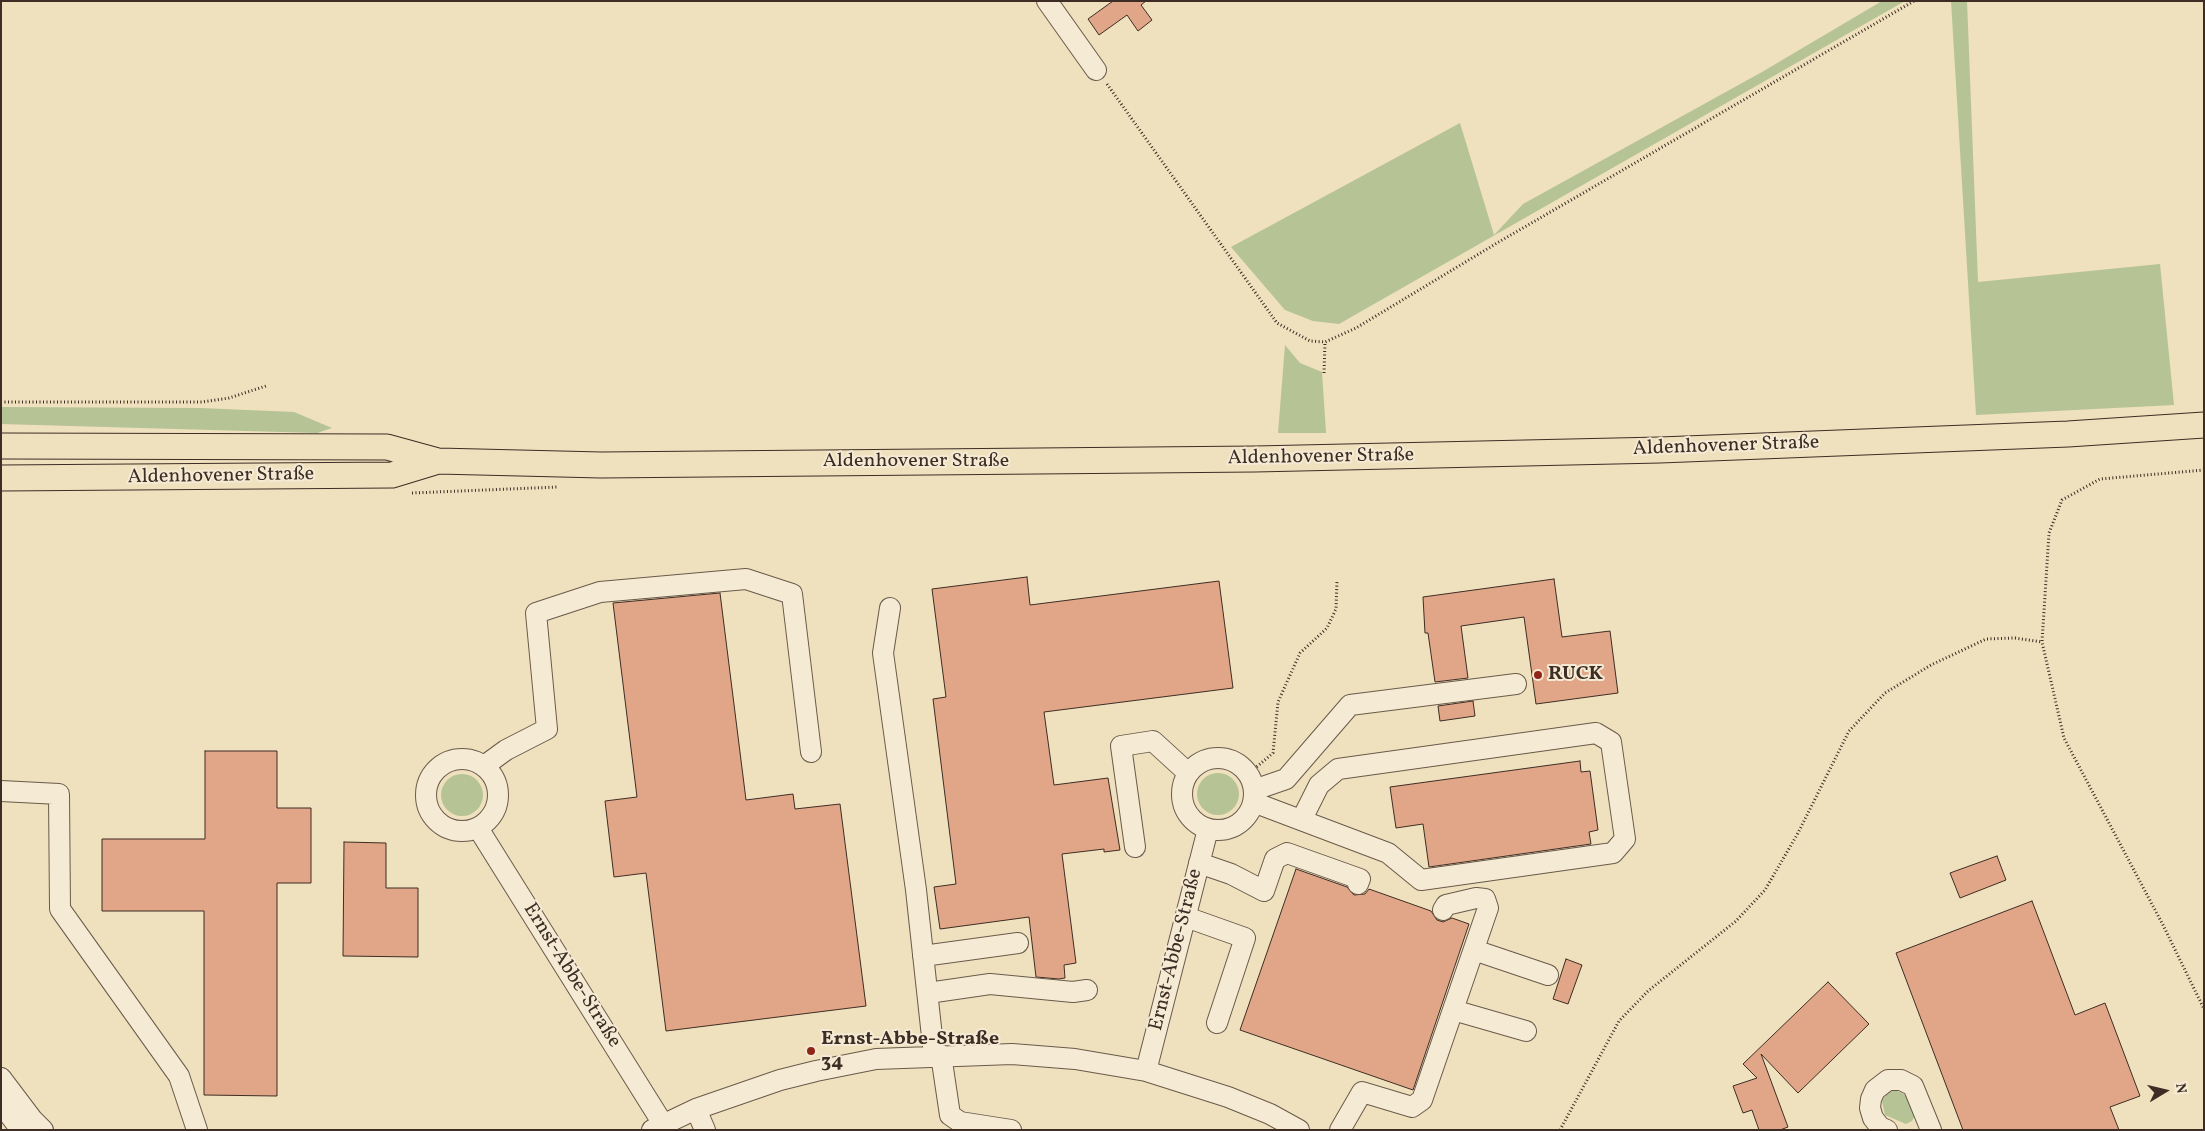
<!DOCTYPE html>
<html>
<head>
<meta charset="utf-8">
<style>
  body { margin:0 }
  #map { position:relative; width:2205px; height:1131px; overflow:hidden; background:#efe0be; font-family:Vollkorn,serif }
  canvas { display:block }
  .frame { position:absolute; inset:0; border:2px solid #3d2d24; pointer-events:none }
  .north { position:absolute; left:2140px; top:1066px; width:50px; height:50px; -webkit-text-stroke:4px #f5ebd5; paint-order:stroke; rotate:81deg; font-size:14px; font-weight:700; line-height:20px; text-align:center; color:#3d2d24 }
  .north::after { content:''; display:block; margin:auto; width:18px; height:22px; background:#3d2d24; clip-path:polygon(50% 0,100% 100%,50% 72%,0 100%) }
</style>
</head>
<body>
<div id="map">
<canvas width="2205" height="1131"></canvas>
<div class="frame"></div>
<div class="north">N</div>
</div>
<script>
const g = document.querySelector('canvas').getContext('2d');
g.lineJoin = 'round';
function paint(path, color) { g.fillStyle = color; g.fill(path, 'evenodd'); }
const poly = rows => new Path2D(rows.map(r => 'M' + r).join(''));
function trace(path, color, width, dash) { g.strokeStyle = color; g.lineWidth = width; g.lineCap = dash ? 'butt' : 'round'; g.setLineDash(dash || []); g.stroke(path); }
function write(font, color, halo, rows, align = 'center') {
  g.font = font + ' Vollkorn,serif'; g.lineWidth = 4; g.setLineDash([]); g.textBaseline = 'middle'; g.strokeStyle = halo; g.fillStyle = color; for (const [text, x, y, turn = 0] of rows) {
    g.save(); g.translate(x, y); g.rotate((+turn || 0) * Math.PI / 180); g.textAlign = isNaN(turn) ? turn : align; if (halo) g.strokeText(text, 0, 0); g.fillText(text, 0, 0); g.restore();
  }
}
paint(poly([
  [1882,1,1905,1,1339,324,1313,321,1285,310,1231,247,1460,123,1494,235,1523,204,1762,72],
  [1951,1,1967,1,1978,282,2160,264,2174,405,1976,415],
  [1285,345,1300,363,1322,372,1326,433,1278,433],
  [1,407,200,408,294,412,332,428,317,433,1,424],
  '1197 794a21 21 0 1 1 42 0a21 21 0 1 1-42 0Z',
  '441 795a21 21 0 1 1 42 0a21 21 0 1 1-42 0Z',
  [1895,1090,1902,1093,1909,1099,1915,1115,1912,1121,1906,1124,1885,1115,1882,1101,1887,1093]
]), '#b5c395');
const building = poly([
  [1113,1,1146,1,1141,5,1152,20,1138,31,1127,15,1099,35,1088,19,1113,1],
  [1027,577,1030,605,1219,581,1233,688,1044,712,1054,785,1108,778,1120,850,1104,852,1104,849,1062,854,1076,963,1064,965,1065,978,1059,979,1036,977,1029,917,940,929,934,887,956,884,933,699,946,697,932,589,1027,577],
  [1554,579,1562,637,1610,631,1618,693,1536,704,1524,617,1461,626,1468,678,1435,682,1428,633,1425,633,1423,597,1554,579],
  [720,593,746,800,793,794,795,809,840,804,866,1006,666,1031,646,873,614,877,605,801,637,797,613,603,720,593],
  [1473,701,1475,716,1440,721,1438,706,1473,701],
  [205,751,277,751,277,808,311,808,311,883,277,883,277,1096,204,1095,204,911,102,911,102,839,205,839,205,751],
  [1580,761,1581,772,1590,771,1598,830,1589,832,1591,844,1429,867,1423,824,1396,828,1390,787,1580,761],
  [344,842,386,843,386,888,418,888,418,957,343,956,344,842],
  [1997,856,2006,880,1960,898,1950,873,1997,856],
  [1296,869,1347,887,1354,895,1365,894,1369,889,1431,911,1437,920,1443,922,1452,918,1469,924,1413,1090,1240,1030,1296,869],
  [2032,901,2075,1015,2105,1003,2140,1096,2110,1107,2119,1130,1963,1130,1896,953,2032,901],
  [1566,959,1582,965,1568,1004,1553,999,1566,959],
  [1828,982,1869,1024,1798,1093,1761,1054,1788,1127,1780,1130,1759,1130,1752,1110,1743,1113,1733,1086,1757,1078,1743,1064,1828,982]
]);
paint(building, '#e1a687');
trace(building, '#3d2d24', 1);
const minor = poly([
  [1047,1,1096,70],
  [890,608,883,653,916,890,934,1055],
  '1182 794a36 36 0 1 1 72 0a36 36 0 1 1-72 0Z',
  '426 795a36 36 0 1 1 72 0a36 36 0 1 1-72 0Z',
  [484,766,506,750,547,729,536,613,600,592,746,579,792,594,811,752],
  [1254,790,1286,779,1350,705,1516,684],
  [1,791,59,794,60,909,179,1076,197,1130],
  [1253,802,1388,853,1421,880,1613,853,1625,839,1611,742,1596,733,1338,769,1319,785,1302,819],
  [478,828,663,1124],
  [1135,847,1121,746,1153,741,1188,773],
  [1199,863,1231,874,1264,891,1275,859,1287,853,1360,879,1358,884],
  [1186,917,1245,938,1217,1023],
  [1474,950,1548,975],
  [923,956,1018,943],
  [928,993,990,984,1073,992,1087,990],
  [1453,1010,1526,1031],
  [941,1055,950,1115,960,1122,1011,1130],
  [1146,1071,1208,829],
  [1,1078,32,1119,43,1130],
  [1,1104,21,1130],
  [696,1109,705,1130],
  [652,1130,696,1109,780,1080,816,1071,876,1059,1012,1054,1075,1059,1146,1071,1228,1097,1270,1114,1299,1130],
  [1340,1130,1362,1092,1412,1107,1422,1100,1488,908,1485,899,1476,898,1446,905,1443,910],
  [1887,1130,1880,1127,1873,1118,1870,1108,1871,1099,1875,1090,1888,1080,1901,1080,1913,1086,1931,1130]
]);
const major = poly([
  [1,446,387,447,438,461,601,465,1255,459,1660,450,2068,434,2204,425],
  [1,478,392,475,438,461]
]);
trace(minor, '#6a5a4a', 22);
trace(major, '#3d2d24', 27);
trace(poly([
  [1107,84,1277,323,1310,341,1325,342,1356,328,1497,243,1914,1],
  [1324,373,1325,342],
  [1,402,202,402,229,398,266,386],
  [2204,470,2100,479,2062,500,2049,533,2042,642,2064,738,2163,925,2204,1009],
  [412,493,558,487],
  [1254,769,1273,753,1278,702,1300,653,1327,628,1336,609,1337,581],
  [1560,1130,1619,1021,1648,991,1736,921,1765,890,1798,833,1849,731,1885,693,1931,665,1986,639,2015,638,2042,642]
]), '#3d2d24', 3, [1, 2.5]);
trace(minor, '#f5ebd5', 20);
trace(major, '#efe0be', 25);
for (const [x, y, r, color] of [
  [1538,675,5,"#8f2418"],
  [811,1051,5,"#8f2418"]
]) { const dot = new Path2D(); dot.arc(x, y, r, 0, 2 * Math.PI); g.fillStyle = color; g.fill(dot); trace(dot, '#f5ebd5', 2); }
write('20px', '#3d2d24', '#f5ebd5', [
  ["Aldenhovener Straße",1726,447,-2],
  ["Aldenhovener Straße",1321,458,-1],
  ["Aldenhovener Straße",916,462],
  ["Aldenhovener Straße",221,477,-1],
  ["Ernst-Abbe-Straße",1177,950,-76],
  ["Ernst-Abbe-Straße",571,976,58]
]);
write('bold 20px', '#3d2d24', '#f5ebd5', [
  ["RUCK",1548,675],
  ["Ernst-Abbe-Straße",821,1040],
  ["34",821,1063]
], 'left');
</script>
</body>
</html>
